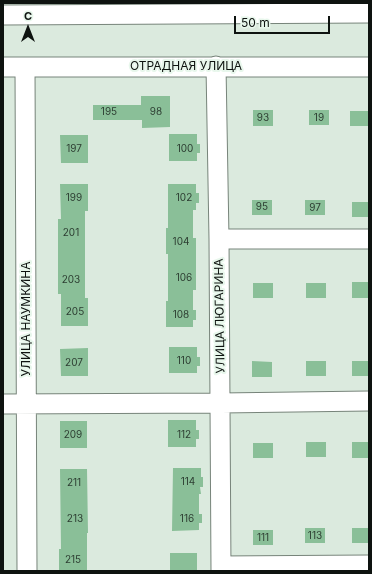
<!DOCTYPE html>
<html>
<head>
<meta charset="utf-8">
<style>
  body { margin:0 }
  #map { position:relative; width:372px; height:574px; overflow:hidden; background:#dbeade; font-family:Inter,sans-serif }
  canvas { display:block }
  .frame { position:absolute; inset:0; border:4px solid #0e1310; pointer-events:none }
  .north { position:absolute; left:8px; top:8px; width:40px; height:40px; -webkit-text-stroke:3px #e8f7ec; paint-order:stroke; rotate:0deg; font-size:11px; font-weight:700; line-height:16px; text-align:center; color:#0e1310 }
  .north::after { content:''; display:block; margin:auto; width:14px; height:18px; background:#0e1310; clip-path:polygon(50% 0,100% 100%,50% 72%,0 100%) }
  .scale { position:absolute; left:234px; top:16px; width:96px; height:18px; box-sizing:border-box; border:2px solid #0e1310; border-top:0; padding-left:5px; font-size:12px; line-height:14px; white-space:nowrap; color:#0e1310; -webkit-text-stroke:3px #e8f7ec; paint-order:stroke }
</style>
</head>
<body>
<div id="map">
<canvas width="372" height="574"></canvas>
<div class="frame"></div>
<div class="north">С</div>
<div class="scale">50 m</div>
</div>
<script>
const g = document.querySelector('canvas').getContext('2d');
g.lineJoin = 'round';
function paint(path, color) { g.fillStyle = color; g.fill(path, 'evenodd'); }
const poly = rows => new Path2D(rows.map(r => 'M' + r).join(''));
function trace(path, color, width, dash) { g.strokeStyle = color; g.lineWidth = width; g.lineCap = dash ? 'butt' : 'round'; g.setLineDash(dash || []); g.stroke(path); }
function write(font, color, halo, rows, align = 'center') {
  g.font = font + ' Inter,sans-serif'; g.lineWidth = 4; g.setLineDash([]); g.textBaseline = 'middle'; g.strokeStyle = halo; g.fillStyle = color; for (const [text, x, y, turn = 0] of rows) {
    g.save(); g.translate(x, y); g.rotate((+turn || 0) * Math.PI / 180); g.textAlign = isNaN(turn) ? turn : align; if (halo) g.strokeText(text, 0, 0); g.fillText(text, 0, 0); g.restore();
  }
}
paint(poly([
  [141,96,170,96,170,127,142,128,142,120,93,120,93,105,141,105],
  [253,110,273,110,273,126,253,126],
  [309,110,329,110,329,125,309,125],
  [350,111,369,111,369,126,350,126],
  [169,134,197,134,197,144,200,144,200,153,197,153,197,161,169,161],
  [60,135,88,135,88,163,61,163],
  [60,184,88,184,88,211,85,211,85,298,88,298,88,326,61,326,61,294,58,294,58,219,61,219],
  [168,184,196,184,196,193,199,193,199,203,196,203,196,210,193,210,193,238,196,238,196,290,193,290,193,310,196,310,196,320,193,320,193,327,166,327,166,301,168,301,168,254,166,254,166,228,168,228],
  [252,200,272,200,272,215,252,215],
  [305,200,325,200,325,215,305,215],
  [352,202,369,202,369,217,352,217],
  [352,282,369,282,369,298,352,298],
  [253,283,273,283,273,298,253,298],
  [306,283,326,283,326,298,306,298],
  [169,347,197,347,197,357,200,357,200,366,197,366,197,373,169,373],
  [88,348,88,376,61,376,60,349],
  [252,361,272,362,272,377,252,377],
  [306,361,326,361,326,376,306,376],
  [352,361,369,361,369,376,352,376],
  [168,420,196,420,196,430,199,430,199,439,196,439,196,447,168,447],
  [60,421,87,421,87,448,60,448],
  [306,442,326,442,326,457,306,457],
  [352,442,369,442,369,458,352,458],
  [253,443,273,443,273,458,253,458],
  [173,468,201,468,201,477,203,477,203,487,200,487,201,494,199,494,199,514,202,514,202,523,199,523,199,530,172,531],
  [60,469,87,469,88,533,87,533,87,571,59,571,59,549,61,549],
  [305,528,325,528,325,543,305,543],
  [352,528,369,528,369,543,352,543],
  [253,530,273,530,273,545,253,545],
  [170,553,197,553,197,571,170,571]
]), '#8abf98');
const minor = poly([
  [3,15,369,13],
  [216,66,219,239,221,571],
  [3,67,369,67],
  [25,67,27,571],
  [219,239,369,239],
  [3,404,221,403,369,401],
  [221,566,369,565]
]);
trace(minor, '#77847a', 21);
trace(minor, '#fff', 19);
write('10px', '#2d3e32', null, [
  ["195",109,112],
  ["98",156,112],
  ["93",263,118],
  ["19",319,118],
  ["197",74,149],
  ["100",185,149],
  ["199",74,198],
  ["102",184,198],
  ["95",262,207],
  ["97",315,208],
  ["201",71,233],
  ["104",181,242],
  ["106",184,278],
  ["203",71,280],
  ["205",75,312],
  ["108",181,315],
  ["110",184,361],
  ["207",74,363],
  ["209",73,435],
  ["112",184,435],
  ["114",188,482],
  ["211",74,483],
  ["213",75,519],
  ["116",187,519],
  ["113",315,536],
  ["111",263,538],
  ["215",73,560]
]);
write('12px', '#0e1310', '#e8f7ec', [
  ["ОТРАДНАЯ УЛИЦА",186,66],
  ["УЛИЦА ЛЮГАРИНА",220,316,-91],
  ["УЛИЦА НАУМКИНА",26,319,-90]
]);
</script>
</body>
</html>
